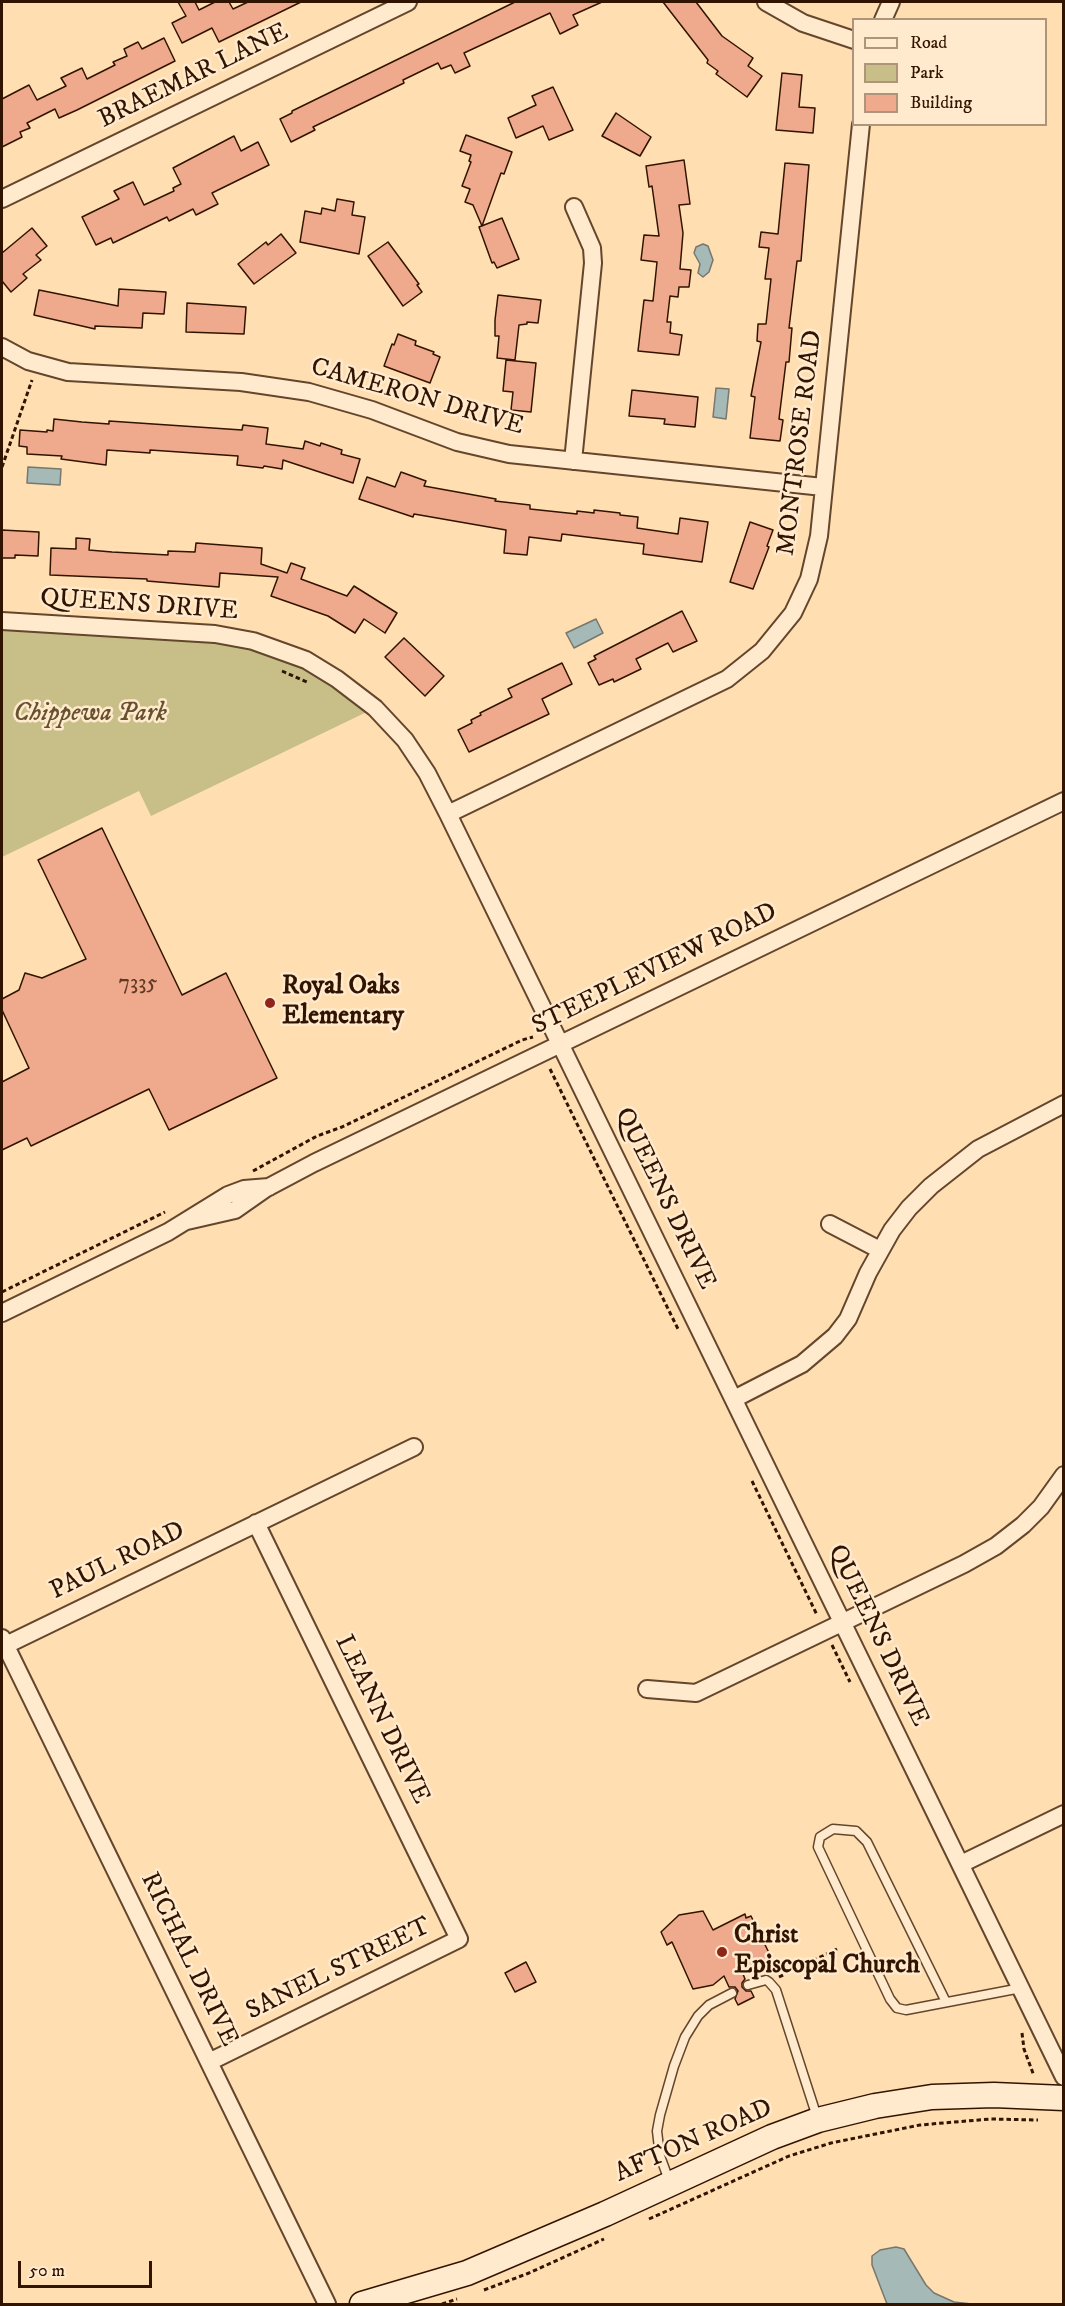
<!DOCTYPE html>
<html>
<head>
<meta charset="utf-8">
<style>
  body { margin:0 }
  #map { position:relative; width:1065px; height:2306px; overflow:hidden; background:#ffdeb2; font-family:"IM FELL DW Pica",serif }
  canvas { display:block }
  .frame { position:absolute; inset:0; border:3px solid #311400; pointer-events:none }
  .legend { position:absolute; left:852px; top:18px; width:195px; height:108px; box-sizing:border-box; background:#ffeacd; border:2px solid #ad947b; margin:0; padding:8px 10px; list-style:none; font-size:18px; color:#311400 }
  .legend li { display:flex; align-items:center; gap:12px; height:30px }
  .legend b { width:30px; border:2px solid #ad947b }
  .scale { position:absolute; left:18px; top:2261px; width:134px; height:27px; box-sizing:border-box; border:3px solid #311400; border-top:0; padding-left:8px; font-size:18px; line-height:21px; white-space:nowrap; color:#311400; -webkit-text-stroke:4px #ffeacd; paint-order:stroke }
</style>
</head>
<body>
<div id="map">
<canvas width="1065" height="2306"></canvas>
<div class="frame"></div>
<ul class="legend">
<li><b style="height:8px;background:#ffeacd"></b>Road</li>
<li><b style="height:16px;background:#c7bf87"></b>Park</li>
<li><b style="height:16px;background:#efa98c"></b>Building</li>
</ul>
<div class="scale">50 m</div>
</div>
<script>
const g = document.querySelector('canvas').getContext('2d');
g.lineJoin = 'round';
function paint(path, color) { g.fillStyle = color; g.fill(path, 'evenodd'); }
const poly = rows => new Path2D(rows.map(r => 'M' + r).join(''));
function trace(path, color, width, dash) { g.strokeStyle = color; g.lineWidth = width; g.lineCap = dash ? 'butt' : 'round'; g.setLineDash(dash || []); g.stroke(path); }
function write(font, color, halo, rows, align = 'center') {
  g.font = font + ' "IM FELL DW Pica",serif'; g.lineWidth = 5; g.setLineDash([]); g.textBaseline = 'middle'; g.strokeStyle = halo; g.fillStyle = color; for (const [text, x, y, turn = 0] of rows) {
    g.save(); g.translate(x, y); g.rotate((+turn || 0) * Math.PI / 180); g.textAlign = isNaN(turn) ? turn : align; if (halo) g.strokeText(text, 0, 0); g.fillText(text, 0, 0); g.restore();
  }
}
paint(poly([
  [2,621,268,645,375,708,151,816,139,791,2,857]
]), '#c7bf87');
const water = poly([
  [703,244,708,246,713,260,709,272,703,277,698,273,700,264,694,253,696,247,703,244],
  [716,388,729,389,726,419,713,417,716,388],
  [28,467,61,469,60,485,27,483,28,467],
  [596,619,603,633,574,648,566,633,596,619],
  [896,2247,904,2249,926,2285,934,2293,954,2302,972,2304,887,2304,872,2265,872,2256,880,2250,896,2247]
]);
paint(water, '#a5b9b7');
trace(water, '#77776e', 1.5);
const building = poly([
  [178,2,195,2,199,10,215,2,229,2,233,9,248,2,301,2,219,42,212,28,182,43,172,23,186,16,178,2],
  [515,2,602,2,573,15,578,25,560,34,550,13,464,53,470,66,455,73,451,65,441,69,438,63,403,80,404,83,313,127,315,130,291,142,280,119,292,113,292,111,515,2],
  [663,2,696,2,722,36,753,58,748,66,762,76,747,97,716,74,718,71,707,63,708,60,663,2],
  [164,38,175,61,77,110,59,118,55,109,27,123,30,128,20,132,22,137,2,147,2,99,29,85,37,100,66,86,61,78,82,68,87,79,115,65,113,62,127,56,124,49,138,42,142,49,164,38],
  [782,73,802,75,799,107,815,108,813,133,776,130,782,73],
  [553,87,573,130,549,140,543,126,516,138,508,118,536,105,532,96,553,87],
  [616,113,651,137,640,156,602,136,616,113],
  [466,135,512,152,504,174,501,173,482,226,473,205,465,202,470,189,462,186,471,162,469,161,471,155,460,151,466,135],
  [234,136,241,151,258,142,269,165,212,193,218,204,196,215,193,209,169,221,167,217,113,243,111,238,96,245,82,217,119,199,114,191,133,182,144,205,174,191,173,188,181,184,173,168,234,136],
  [684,160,690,204,679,205,683,233,680,269,691,270,689,287,679,287,678,297,670,296,667,322,671,322,670,333,682,335,679,355,638,351,644,300,653,301,657,262,641,260,644,235,659,236,652,186,649,187,646,166,684,160],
  [785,163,809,165,801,261,797,261,789,328,792,328,789,362,786,362,779,419,783,420,780,441,750,438,755,397,751,396,761,342,757,341,758,324,766,324,771,279,765,279,769,248,759,247,761,232,778,234,785,163],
  [337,199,354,202,352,215,365,217,359,254,300,242,305,211,321,214,322,208,335,211,337,199],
  [502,218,519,259,497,268,494,262,492,263,479,227,502,218],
  [32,228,47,246,36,255,41,260,23,274,27,278,11,292,2,281,2,253,32,228],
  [281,234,296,253,254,284,238,264,266,242,268,245,281,234],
  [388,242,419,284,417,285,422,292,403,306,368,256,388,242],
  [119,289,166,292,164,314,143,313,142,328,95,326,95,329,34,315,39,290,118,306,119,289],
  [498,295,541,300,538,323,527,322,527,324,519,325,515,360,497,358,499,336,495,336,495,320,498,295],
  [187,303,246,307,244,334,186,332,187,303],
  [398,334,416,341,415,345,434,352,433,354,440,357,430,383,384,366,392,344,394,345,398,334],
  [506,360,536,363,531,412,511,410,513,392,503,391,506,360],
  [632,390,698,397,695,427,664,424,665,419,629,416,632,390],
  [54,419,82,422,109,424,109,421,242,430,243,425,268,428,266,444,303,449,305,441,320,446,321,443,342,450,341,454,360,459,353,483,283,460,282,469,264,466,263,468,237,465,238,456,150,450,150,453,107,450,106,465,61,459,62,456,27,454,27,447,19,446,20,430,47,432,47,430,53,431,54,419],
  [401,472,426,481,424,486,496,499,495,501,530,505,530,509,577,514,577,511,594,513,594,510,620,513,620,515,638,517,637,528,678,534,680,518,708,522,702,562,643,554,644,544,562,534,561,541,529,537,527,555,504,553,506,530,414,514,413,517,359,499,367,477,395,487,401,472],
  [750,522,773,530,767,546,769,547,753,589,730,582,750,522],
  [2,530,39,532,38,556,15,555,15,558,2,558,2,530],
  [76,538,90,539,89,550,112,552,168,555,168,551,195,552,196,543,262,548,261,564,287,573,291,563,305,568,301,579,347,596,354,586,397,613,385,633,364,619,355,633,328,616,271,596,278,577,220,573,219,587,147,581,147,579,50,575,51,548,76,549,76,538],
  [682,611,697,641,673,652,668,643,636,659,641,669,614,682,613,679,599,685,588,663,596,659,594,656,682,611],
  [404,638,444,676,425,696,385,657,404,638],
  [562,663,572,684,542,699,549,714,469,752,458,730,472,723,471,720,481,715,480,713,512,697,508,689,562,663],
  [102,828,182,995,226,973,277,1078,169,1130,149,1089,31,1146,27,1138,2,1150,2,1082,29,1068,2,1010,2,999,19,990,25,973,42,978,86,959,38,860,102,828],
  [703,1911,713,1930,745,1914,746,1918,751,1916,772,1959,743,1974,745,1979,742,1983,742,1987,746,1991,751,1991,754,1997,738,2005,735,1999,738,1991,735,1987,729,1987,724,1976,713,1985,693,1989,672,1942,667,1945,661,1932,679,1915,703,1911],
  [526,1962,536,1982,515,1992,505,1973,526,1962]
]);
paint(building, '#efa98c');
trace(building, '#311400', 1.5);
const lane = poly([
  [748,1985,766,1980,769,1982,776,1990,817,2117],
  [946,2002,867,1842,856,1831,833,1829,820,1837,818,1847,890,1999,897,2008,906,2010,1021,1988],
  [670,2183,660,2156,657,2131,660,2115,674,2066,685,2037,698,2016,709,2005,732,1993]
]);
const street = poly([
  [766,2,803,23,854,40],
  [883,20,891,2],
  [2,199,408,2],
  [2,347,28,361,68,372,241,382,309,392,372,410,457,442,509,454,823,487],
  [573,461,593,263,592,248,574,207],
  [2,621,215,634,253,641,306,660,337,679,375,708,405,740,427,773,448,814,1064,2077],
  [448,814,727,679,762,651,793,613,809,579,819,536,861,124],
  [187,1221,235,1210,265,1189,314,1163,1064,801],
  [830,1224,880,1250],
  [2,1313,168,1232,228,1195,244,1189,269,1187],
  [734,1399,802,1364,835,1336,848,1319,868,1273,892,1230,909,1208,931,1186,978,1149,1064,1104],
  [2,1638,327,2304],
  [2,1647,414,1447],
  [647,1689,696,1693,964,1564,996,1546,1023,1525,1041,1507,1064,1475],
  [961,1864,1064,1814],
  [209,2062,459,1939,256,1523]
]);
const secondary = poly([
  [362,2304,467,2273,605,2214,772,2137,818,2120,875,2106,932,2097,994,2095,1064,2098]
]);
trace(lane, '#64462c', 11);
trace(street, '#64462c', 20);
trace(secondary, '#311400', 27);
trace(poly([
  [2,467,32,380],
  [282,671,309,683],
  [550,1069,678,1329],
  [253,1171,317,1136,342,1127,522,1040,533,1037],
  [2,1292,165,1212],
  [752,1481,817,1615],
  [832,1645,850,1682],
  [779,1977,837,1949],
  [1022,2033,1024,2049,1034,2076],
  [649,2219,789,2156,831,2143,920,2125,990,2119,1038,2120],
  [484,2290,529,2273,604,2239],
  [442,2304,457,2299]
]), '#311400', 3, [4.5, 3]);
trace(lane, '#ffeacd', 8);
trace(street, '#ffeacd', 16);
trace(secondary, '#ffeacd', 24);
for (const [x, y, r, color] of [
  [270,1003,6,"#8f2418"],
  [722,1952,6,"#8f2418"]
]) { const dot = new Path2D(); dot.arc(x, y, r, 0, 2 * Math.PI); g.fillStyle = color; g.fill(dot); trace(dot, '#ffeacd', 2); }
write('22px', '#603923', null, [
  ["7335",138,984]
]);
write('26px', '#311400', '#ffeacd', [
  ["BRAEMAR LANE",194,77,-26],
  ["CAMERON DRIVE",417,398,16],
  ["MONTROSE ROAD",801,443,-83],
  ["QUEENS DRIVE",139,606,4],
  ["STEEPLEVIEW ROAD",655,970,-26],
  ["QUEENS DRIVE",664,1199,64],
  ["PAUL ROAD",118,1562,-26],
  ["QUEENS DRIVE",877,1636,64],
  ["LEANN DRIVE",381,1720,64],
  ["RICHAL DRIVE",188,1960,64],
  ["SANEL STREET",339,1970,-26],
  ["AFTON ROAD",694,2142,-24]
]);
write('italic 26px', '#66502f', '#ffeacd', [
  ["Chippewa Park",90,715]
]);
write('bold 26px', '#311400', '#ffeacd', [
  ["Royal Oaks",282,988],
  ["Elementary",282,1018],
  ["Christ",734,1937],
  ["Episcopal Church",734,1967]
], 'left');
</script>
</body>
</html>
